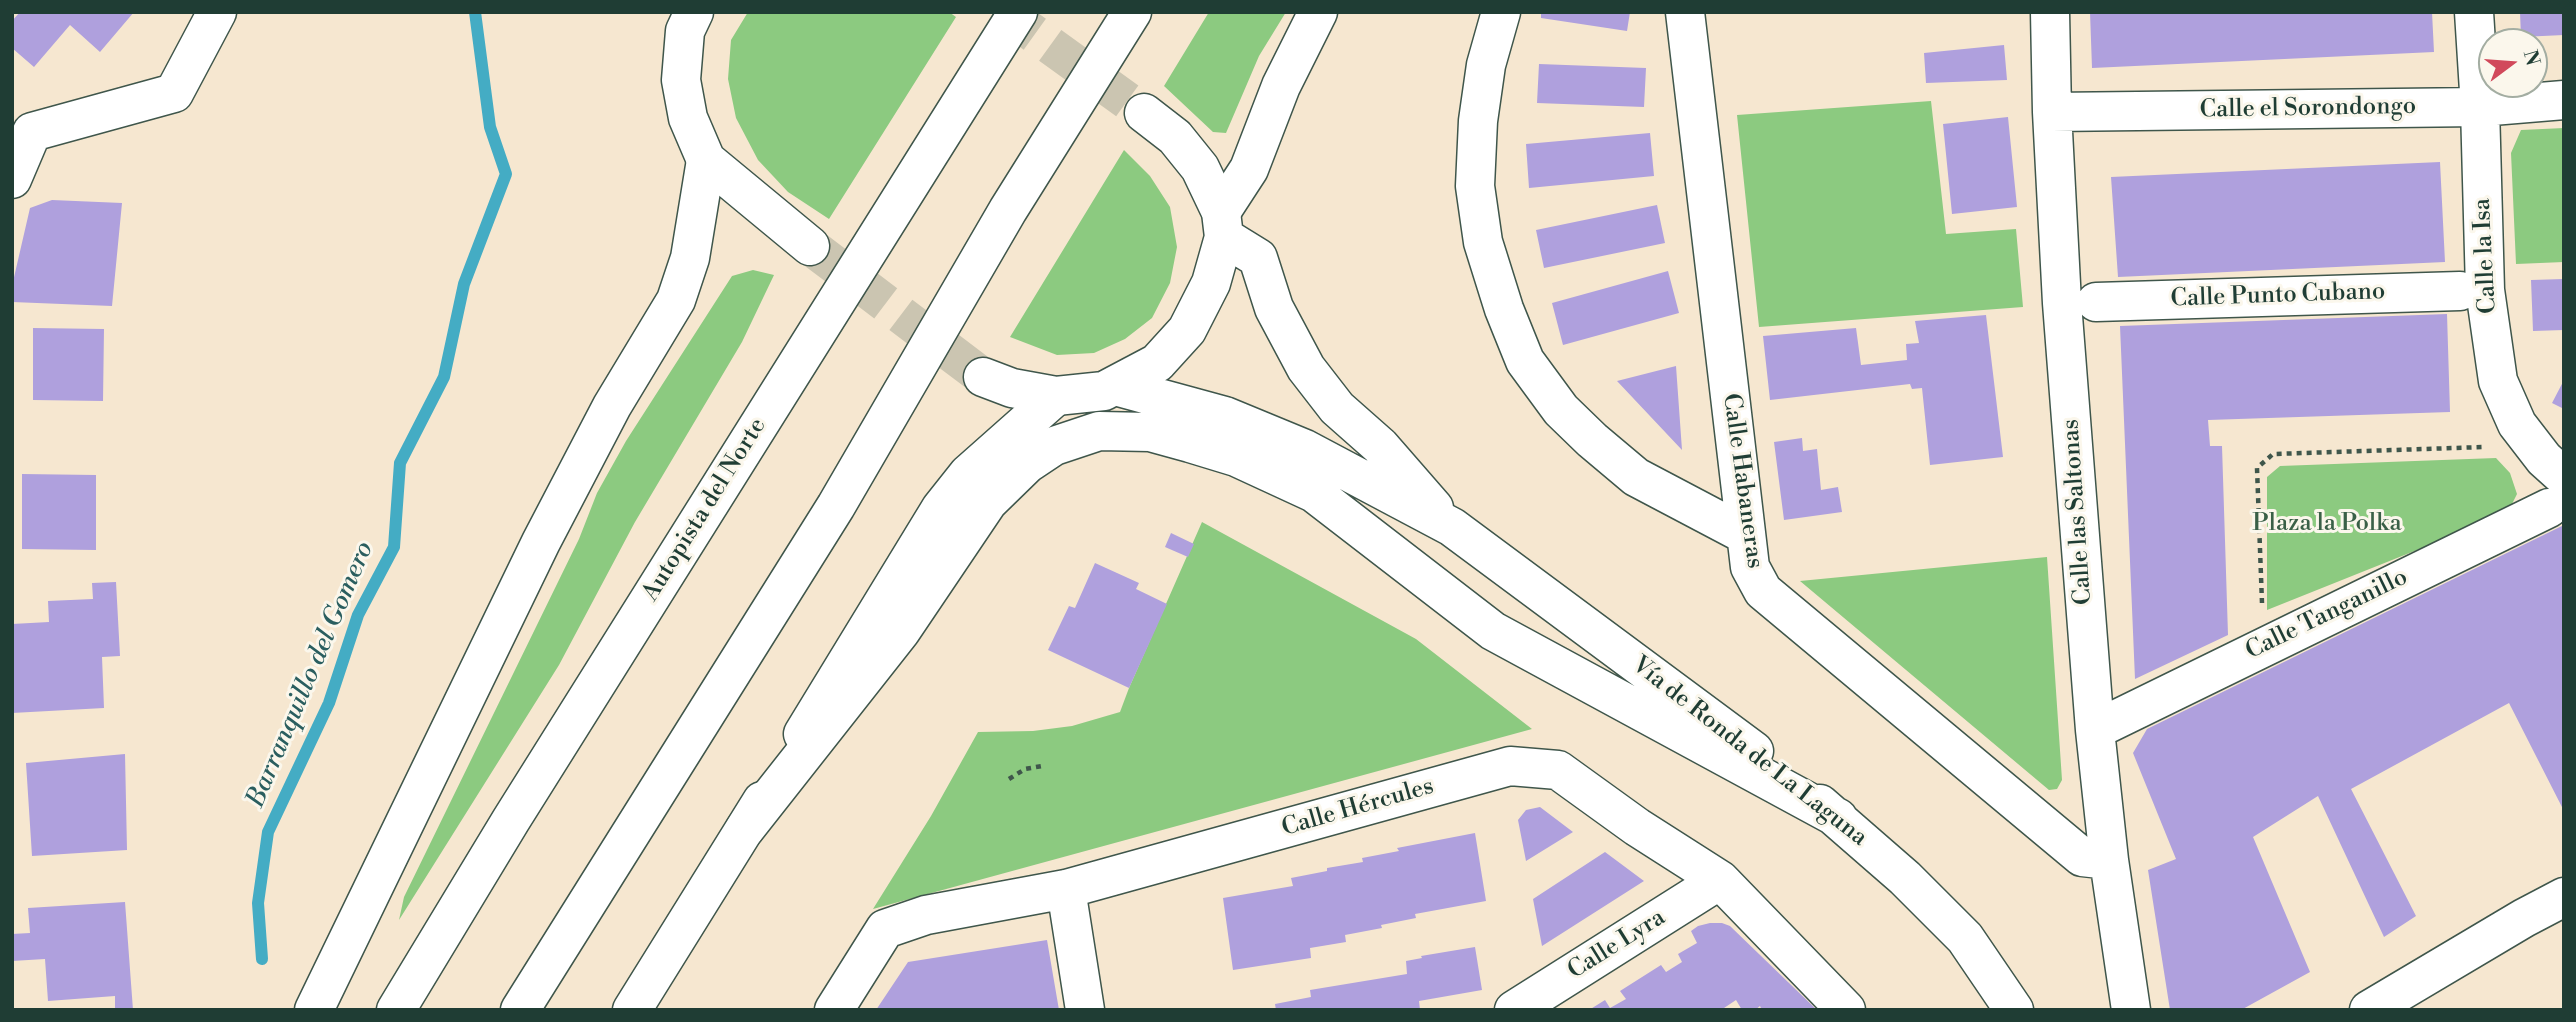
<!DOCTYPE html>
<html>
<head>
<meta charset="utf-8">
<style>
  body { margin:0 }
  #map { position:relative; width:2576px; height:1022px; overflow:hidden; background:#f6e7d0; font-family:"Libre Bodoni",serif }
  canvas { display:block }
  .frame { position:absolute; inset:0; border:14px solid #1f3d34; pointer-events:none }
  .north { position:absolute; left:2478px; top:28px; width:70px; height:70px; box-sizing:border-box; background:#fbf7ec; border:2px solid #a3ada2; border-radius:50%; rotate:74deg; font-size:19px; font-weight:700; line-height:28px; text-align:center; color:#1f3d34 }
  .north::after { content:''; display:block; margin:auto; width:24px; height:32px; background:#d1495b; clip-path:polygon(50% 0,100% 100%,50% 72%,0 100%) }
</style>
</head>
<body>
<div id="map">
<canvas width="2576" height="1022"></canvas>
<div class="frame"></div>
<div class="north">N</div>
</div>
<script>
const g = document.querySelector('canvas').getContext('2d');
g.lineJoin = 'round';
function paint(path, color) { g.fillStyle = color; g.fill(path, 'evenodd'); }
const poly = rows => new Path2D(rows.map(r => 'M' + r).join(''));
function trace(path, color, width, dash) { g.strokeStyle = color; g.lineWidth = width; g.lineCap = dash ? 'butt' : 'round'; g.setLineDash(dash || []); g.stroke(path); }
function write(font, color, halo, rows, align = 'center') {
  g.font = font + ' "Libre Bodoni",serif'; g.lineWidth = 6; g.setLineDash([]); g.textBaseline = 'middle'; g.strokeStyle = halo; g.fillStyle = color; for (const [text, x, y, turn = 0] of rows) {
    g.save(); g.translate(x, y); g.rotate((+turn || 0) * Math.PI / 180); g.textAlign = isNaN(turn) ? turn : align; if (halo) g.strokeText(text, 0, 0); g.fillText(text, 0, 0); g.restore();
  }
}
paint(poly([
  [748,12,949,12,956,17,829,219,788,192,758,160,736,118,728,79,731,40],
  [1209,12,1286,12,1259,56,1226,133,1213,132,1164,86],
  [1931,101,1946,234,2016,229,2023,307,1759,327,1737,115],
  [2564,128,2564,262,2516,264,2511,153,2521,130],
  [1124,150,1150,176,1170,207,1177,247,1170,283,1152,318,1125,339,1094,353,1057,355,1010,337],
  [753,270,774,275,742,342,635,522,559,665,399,920,404,897,579,539,597,493,626,441,732,276],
  [2496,458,2510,473,2517,494,2507,514,2267,610,2267,477,2280,466],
  [1202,522,1416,639,1532,729,873,909,931,816,978,732,1033,731,1072,726,1120,712,1129,688],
  [2047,557,2062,780,2057,789,2049,790,1800,581]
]), '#8cca80');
trace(poly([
  [262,959,258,903,268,832,329,703,358,615,394,547,400,463,444,377,464,284,506,174,490,127,475,12]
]), '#44acc4', 12);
paint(poly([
  [20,12,134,12,100,52,70,25,34,67,12,48,12,21],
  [1541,12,1630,12,1627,31,1541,18],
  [2090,12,2432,12,2434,52,2092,68],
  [2520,12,2564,12,2564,35,2521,37],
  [2004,45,2007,80,1926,83,1924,53],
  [1539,64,1646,68,1644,107,1537,103],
  [2008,117,2017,207,1952,214,1943,124],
  [1650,133,1654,176,1529,188,1526,144],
  [2440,162,2445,262,2118,277,2111,177],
  [52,200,122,203,112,306,12,302,12,286,30,208],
  [1657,205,1665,243,1544,268,1536,230],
  [1668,271,1679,313,1563,345,1552,303],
  [2564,279,2564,330,2533,331,2531,280],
  [2447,314,2450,412,2208,420,2210,446,2222,446,2228,635,2135,679,2120,326],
  [1986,315,2003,457,1930,465,1922,388,1912,389,1910,384,1770,400,1763,336,1856,328,1861,365,1907,360,1906,344,1919,343,1915,321],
  [33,328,104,329,103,401,33,400],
  [1676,366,1682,450,1617,381],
  [2564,380,2564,409,2552,403],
  [1802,438,1803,451,1817,449,1821,490,1838,487,1842,512,1784,520,1774,442],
  [22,474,96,475,96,550,22,549],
  [2564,525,2564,811,2509,703,2351,789,2416,916,2384,937,2318,796,2253,837,2310,972,2241,1010,2170,1010,2148,870,2176,859,2133,753,2147,729],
  [1171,533,1194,544,1188,557,1165,547],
  [1095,563,1139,583,1136,589,1167,604,1129,688,1048,650,1069,606,1075,608],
  [116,582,120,656,102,657,104,708,12,713,12,624,49,622,48,601,93,599,92,583],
  [125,754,127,850,32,856,26,763],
  [1540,807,1573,832,1526,861,1518,820,1526,810],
  [1475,833,1486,901,1415,914,1416,918,1381,925,1382,928,1345,935,1346,942,1310,948,1311,958,1233,970,1223,898,1293,886,1291,878,1327,871,1327,868,1363,862,1362,858,1399,851,1397,848],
  [1605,852,1644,881,1542,946,1533,899],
  [125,902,133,1010,115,1010,115,996,48,1001,45,959,12,961,12,934,30,933,28,908],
  [1710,923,1722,923,1730,926,1817,1010,1762,1010,1760,1006,1755,1010,1742,1010,1736,1000,1721,1010,1589,1010,1605,1000,1610,1008,1626,999,1620,991,1661,965,1666,972,1682,962,1678,954,1697,943,1691,931,1698,926],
  [1047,940,1059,1010,876,1010,908,962],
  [1475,947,1482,990,1419,1001,1420,1010,1276,1010,1275,1004,1311,997,1310,990,1407,974,1406,961,1422,958,1421,956]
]), '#afa0dd');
trace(poly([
  [1004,12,1144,113],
  [810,246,983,377]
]), '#cbc5b1', 38, [38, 19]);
const street = poly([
  [1501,12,1486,65,1478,121,1475,186,1483,242,1504,309,1525,361,1561,410,1592,440,1636,477,1746,535],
  [1685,12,1750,567,1763,591,2082,857,2109,860],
  [2050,12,2052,112,2062,303,2095,730,2109,860,2131,1010],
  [2474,12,2480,107,2485,290,2498,381,2517,424,2544,459,2564,477],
  [2052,112,2480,107,2564,100],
  [12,179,32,132,174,93,217,12],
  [2096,302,2460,291],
  [2107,724,2549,508],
  [1066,889,1085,1010],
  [834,1010,885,929,926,915,1066,889,1510,766,1558,770,1637,827,1720,880,1846,1010],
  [1514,1010,1720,880],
  [2369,1010,2524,918,2564,897]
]);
const secondary = poly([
  [1221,212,1249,169,1281,86,1318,12],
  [803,734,941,508,968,474,1056,396],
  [632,1010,762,801]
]);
const primary = poly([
  [694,12,685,31,681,80,688,118,706,160,810,246],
  [1224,237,1258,258,1274,308,1306,368,1337,408,1380,446,1434,508],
  [983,377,1012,388,1056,396,1104,391,1157,363,1187,330,1211,283,1224,237,1221,212,1200,168,1175,137,1144,113],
  [1115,386,1225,416,1305,449,1452,527,1754,751],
  [1820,804,1905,878,1965,938,2014,1010],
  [745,829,901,631,988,502,1027,464,1054,446,1099,431,1150,432,1190,443,1236,457,1314,493,1493,631,1838,818]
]);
const highway = poly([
  [314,1010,541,542,612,406,676,300,690,258,706,160],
  [396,1010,511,820,1018,12],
  [520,1010,836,506,1008,210,1132,12]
]);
trace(street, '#3f564b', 41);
trace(secondary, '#3f564b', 41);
trace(primary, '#3f564b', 41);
trace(highway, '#3f564b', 41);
trace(poly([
  [2262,603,2257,468,2273,454,2483,447],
  [1009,779,1025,769,1042,766]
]), '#3f564b', 4.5, [5, 5]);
trace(street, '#fff', 38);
trace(secondary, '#fff', 38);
trace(primary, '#fff', 38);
trace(highway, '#fff', 38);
write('24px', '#1f3d34', '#fbf7ec', [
  ["Calle el Sorondongo",2308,109,-1],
  ["Calle la Isa",2486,256,-93],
  ["Calle Punto Cubano",2278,296,-2],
  ["Calle Habaneras",1742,481,82],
  ["Autopista del Norte",705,510,-58],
  ["Calle las Saltonas",2078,512,-94],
  ["Calle Tanganillo",2327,615,-26],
  ["Vía de Ronda de La Laguna",1749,752,38],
  ["Calle Hércules",1358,808,-16],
  ["Calle Lyra",1617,945,-32]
]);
write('24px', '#3a6047', '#fbf7ec', [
  ["Plaza la Polka",2327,524]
]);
write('italic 26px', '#2a5e5f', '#fbf7ec', [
  ["Barranquillo del Gomero",311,675,-67]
]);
</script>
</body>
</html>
